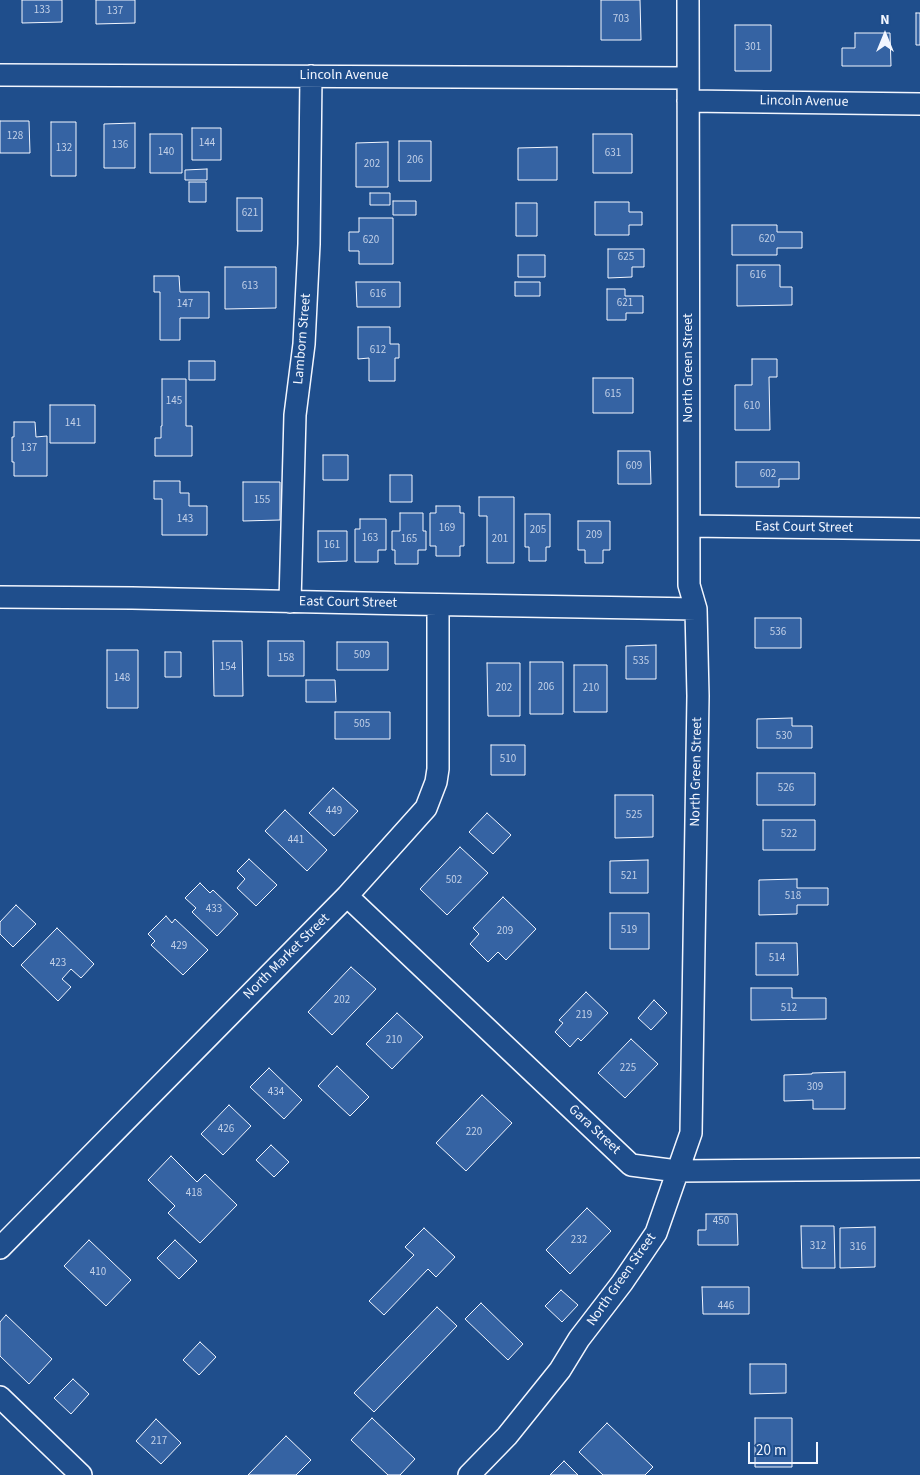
<!DOCTYPE html>
<html>
<head>
<meta charset="utf-8">
<style>
  body { margin:0 }
  #map { position:relative; width:920px; height:1475px; overflow:hidden; background:#1f4e8c; font-family:"Source Sans 3",sans-serif }
  canvas { display:block }
  .north { position:absolute; left:860px; top:10px; width:50px; height:50px; -webkit-text-stroke:4px #1f4e8c; paint-order:stroke; rotate:0deg; font-size:14px; font-weight:700; line-height:20px; text-align:center; color:#f2f6ff }
  .north::after { content:''; display:block; margin:auto; width:18px; height:22px; background:#f2f6ff; clip-path:polygon(50% 0,100% 100%,50% 72%,0 100%) }
  .scale { position:absolute; left:748px; top:1442px; width:70px; height:22px; box-sizing:border-box; border:2px solid #f2f6ff; border-top:0; padding-left:6px; font-size:15px; line-height:18px; white-space:nowrap; color:#f2f6ff; -webkit-text-stroke:4px #1f4e8c; paint-order:stroke }
</style>
</head>
<body>
<div id="map">
<canvas width="920" height="1475"></canvas>
<div class="north">N</div>
<div class="scale">20 m</div>
</div>
<script>
const g = document.querySelector('canvas').getContext('2d');
g.lineJoin = 'round';
function paint(path, color) { g.fillStyle = color; g.fill(path, 'evenodd'); }
const poly = rows => new Path2D(rows.map(r => 'M' + r).join(''));
function trace(path, color, width, dash) { g.strokeStyle = color; g.lineWidth = width; g.lineCap = dash ? 'butt' : 'round'; g.setLineDash(dash || []); g.stroke(path); }
function write(font, color, halo, rows, align = 'center') {
  g.font = font + ' "Source Sans 3",sans-serif'; g.lineWidth = 4; g.setLineDash([]); g.textBaseline = 'middle'; g.strokeStyle = halo; g.fillStyle = color; for (const [text, x, y, turn = 0] of rows) {
    g.save(); g.translate(x, y); g.rotate((+turn || 0) * Math.PI / 180); g.textAlign = isNaN(turn) ? turn : align; if (halo) g.strokeText(text, 0, 0); g.fillText(text, 0, 0); g.restore();
  }
}
const building = poly([
  [22,0,62,0,62,22,22,23,22,0],
  [96,0,135,0,135,23,96,24,96,0],
  [601,0,640,0,641,40,601,40,601,0],
  [916,13,920,13,920,45,916,45,916,13],
  [735,25,771,25,771,71,735,71,735,25],
  [855,33,890,33,891,66,842,66,842,48,855,48,855,33],
  [0,121,29,121,30,153,0,153,0,121],
  [51,122,76,122,76,176,51,176,51,122],
  [135,123,135,168,104,168,104,124,135,123],
  [192,128,221,128,221,160,192,160,192,128],
  [150,134,182,134,182,173,150,173,150,134],
  [593,134,632,134,632,173,593,173,593,134],
  [399,141,431,141,431,181,399,181,399,141],
  [388,142,388,187,356,187,356,143,388,142],
  [557,147,557,180,518,180,518,148,557,147],
  [207,169,207,180,185,180,185,170,207,169],
  [189,182,206,182,206,202,189,202,189,182],
  [370,193,390,193,390,205,370,205,370,193],
  [237,198,262,198,262,231,237,231,237,198],
  [393,201,416,201,416,215,393,215,393,201],
  [595,202,629,202,629,212,642,212,642,225,629,225,629,235,595,235,595,202],
  [516,203,537,203,537,236,516,236,516,203],
  [359,218,393,218,393,264,359,264,359,251,349,251,349,232,359,232,359,218],
  [732,225,777,225,777,232,802,232,802,248,777,248,777,255,732,255,732,225],
  [608,249,644,249,644,267,632,267,632,277,608,278,608,249],
  [518,255,545,255,545,277,518,277,518,255],
  [737,265,780,265,780,287,792,287,792,305,737,306,737,265],
  [225,267,276,267,276,308,225,309,225,267],
  [154,276,179,276,180,292,209,292,209,318,180,318,180,340,160,340,160,292,154,292,154,276],
  [356,282,400,282,400,307,357,307,356,282],
  [515,282,540,282,540,296,515,296,515,282],
  [607,289,625,289,625,296,643,296,643,313,626,313,626,320,607,320,607,289],
  [358,327,390,327,390,344,399,344,399,358,395,358,395,381,369,381,369,358,358,359,358,327],
  [752,359,777,359,777,377,769,377,770,430,735,430,735,385,752,385,752,359],
  [189,361,215,361,215,380,189,380,189,361],
  [593,378,633,378,633,413,593,413,593,378],
  [162,379,186,379,186,426,192,426,192,456,155,456,155,438,161,438,161,426,162,426,162,379],
  [50,405,95,405,95,443,50,443,50,405],
  [14,422,35,422,36,437,47,436,47,476,14,476,14,462,12,462,12,437,14,437,14,422],
  [618,451,650,451,651,484,618,484,618,451],
  [323,455,348,455,348,480,323,480,323,455],
  [736,462,799,462,799,479,779,479,779,487,736,487,736,462],
  [390,475,412,475,412,502,390,502,390,475],
  [154,481,180,481,180,493,189,493,189,506,207,506,207,535,162,535,162,499,154,499,154,481],
  [243,482,280,482,280,520,243,521,243,482],
  [479,497,514,497,514,563,487,563,487,516,479,516,479,497],
  [436,506,460,506,460,513,464,513,464,546,460,546,460,556,436,556,436,546,430,546,430,513,436,513,436,506],
  [400,513,423,513,423,531,426,531,426,550,418,550,418,564,395,564,395,550,392,550,392,531,400,531,400,513],
  [525,514,550,514,550,547,546,547,546,561,529,561,529,547,525,547,525,514],
  [360,519,386,519,386,550,378,550,378,562,355,562,355,529,360,529,360,519],
  [578,521,610,521,610,550,603,550,603,563,585,563,585,550,578,550,578,521],
  [318,531,347,531,347,561,318,562,318,531],
  [755,618,801,618,801,648,755,648,755,618],
  [213,641,242,641,243,696,214,696,213,641],
  [268,641,304,641,304,676,268,676,268,641],
  [337,642,388,642,388,670,337,670,337,642],
  [656,645,656,679,626,679,626,646,656,645],
  [107,650,138,650,138,708,107,708,107,650],
  [165,652,181,652,181,677,165,677,165,652],
  [530,662,563,662,563,714,530,714,530,662],
  [487,663,520,663,520,716,488,716,487,663],
  [574,665,607,665,607,712,574,712,574,665],
  [306,680,335,680,336,702,306,702,306,680],
  [335,712,390,712,390,739,335,739,335,712],
  [792,718,792,726,812,726,812,748,757,748,757,719,792,718],
  [491,745,525,745,525,775,491,775,491,745],
  [757,773,815,773,815,805,757,805,757,773],
  [333,788,358,811,334,836,309,813,333,788],
  [615,795,653,795,653,837,615,838,615,795],
  [285,810,327,850,307,871,265,831,285,810],
  [487,813,511,835,493,854,469,832,487,813],
  [763,820,815,820,815,850,763,850,763,820],
  [460,847,488,873,447,915,420,889,460,847],
  [249,859,277,885,256,906,237,888,245,879,237,871,249,859],
  [648,860,648,893,610,893,610,861,648,860],
  [797,879,797,888,828,888,828,905,797,905,797,914,759,915,759,880,797,879],
  [200,883,210,893,213,890,238,914,217,936,192,912,196,908,185,898,200,883],
  [503,897,536,929,506,960,498,952,488,962,470,944,479,934,473,928,503,897],
  [16,905,36,924,13,947,0,934,0,922,16,905],
  [610,913,649,913,649,949,610,949,610,913],
  [166,916,172,923,175,919,208,950,183,975,151,945,155,941,148,934,166,916],
  [57,928,94,964,81,978,71,969,62,979,71,987,58,1001,21,965,57,928],
  [756,943,797,943,798,975,756,975,756,943],
  [351,967,376,989,332,1035,308,1012,351,967],
  [751,988,792,988,792,998,826,998,826,1019,751,1020,751,988],
  [586,992,608,1013,581,1041,578,1038,570,1047,555,1032,563,1023,559,1020,586,992],
  [654,1000,667,1013,651,1030,638,1018,654,1000],
  [397,1013,423,1037,392,1069,366,1044,397,1013],
  [631,1039,658,1064,625,1098,598,1073,631,1039],
  [337,1066,369,1097,350,1116,318,1086,337,1066],
  [269,1068,302,1100,284,1119,250,1087,269,1068],
  [845,1072,845,1109,813,1109,813,1100,784,1101,784,1075,812,1074,812,1073,845,1072],
  [482,1095,512,1123,466,1171,436,1143,482,1095],
  [229,1105,251,1126,223,1155,201,1134,229,1105],
  [271,1145,289,1162,274,1177,256,1160,271,1145],
  [171,1156,197,1182,205,1174,237,1205,200,1243,168,1213,175,1206,148,1180,171,1156],
  [587,1208,611,1231,570,1274,546,1250,587,1208],
  [706,1214,737,1214,738,1245,698,1245,698,1230,706,1230,706,1214],
  [801,1226,834,1226,835,1268,802,1268,801,1226],
  [875,1227,875,1267,840,1268,840,1228,875,1227],
  [424,1228,455,1257,436,1277,428,1269,384,1315,369,1301,414,1255,405,1247,424,1228],
  [89,1240,131,1280,106,1306,64,1266,89,1240],
  [175,1240,197,1261,179,1279,157,1258,175,1240],
  [702,1287,749,1287,749,1314,703,1314,702,1287],
  [561,1290,578,1305,562,1322,545,1306,561,1290],
  [481,1303,523,1344,508,1360,465,1319,481,1303],
  [437,1307,457,1326,374,1412,354,1393,437,1307],
  [6,1315,52,1359,29,1384,0,1356,0,1322,6,1315],
  [200,1342,216,1357,199,1375,183,1360,200,1342],
  [750,1364,786,1364,786,1393,750,1394,750,1364],
  [73,1379,89,1394,71,1414,54,1398,73,1379],
  [372,1418,415,1459,400,1475,388,1475,351,1440,372,1418],
  [755,1418,792,1418,792,1467,755,1467,755,1418],
  [156,1419,181,1443,161,1464,136,1441,156,1419],
  [607,1423,653,1467,645,1475,603,1475,579,1452,607,1423],
  [286,1436,311,1460,296,1475,248,1475,286,1436],
  [564,1461,578,1475,550,1475,564,1461]
]);
paint(building, '#3563a3');
trace(building, '#f2f6ff', 1);
const street = poly([
  [0,75,688,78],
  [688,101,920,104],
  [689,526,920,529],
  [0,597,132,598,409,604,696,609],
  [290,602,295,415,304,344,309,244,311,76],
  [347,896,631,1165,677,1171,920,1169],
  [0,1248,347,896,426,808,436,782,438,769,438,605],
  [0,1397,81,1475],
  [469,1475,507,1436,560,1370,579,1339,622,1283,656,1233,691,1133,698,696,696,609,689,585,688,0]
]);
trace(street, '#f2f6ff', 24);
trace(street, '#1f4e8c', 21);
write('11px', '#c3d1e8', null, [
  ["133",42,11],
  ["137",115,12],
  ["703",621,20],
  ["301",753,48],
  ["128",15,137],
  ["144",207,144],
  ["136",120,146],
  ["132",64,149],
  ["140",166,153],
  ["631",613,154],
  ["206",415,161],
  ["202",372,165],
  ["621",250,214],
  ["620",767,240],
  ["620",371,241],
  ["625",626,258],
  ["616",758,276],
  ["613",250,287],
  ["616",378,295],
  ["621",625,304],
  ["147",185,305],
  ["612",378,351],
  ["615",613,395],
  ["145",174,402],
  ["610",752,407],
  ["141",73,424],
  ["137",29,449],
  ["609",634,467],
  ["602",768,475],
  ["155",262,501],
  ["143",185,520],
  ["169",447,529],
  ["205",538,531],
  ["209",594,536],
  ["163",370,539],
  ["165",409,540],
  ["201",500,540],
  ["161",332,546],
  ["536",778,633],
  ["509",362,656],
  ["158",286,659],
  ["535",641,662],
  ["154",228,668],
  ["148",122,679],
  ["206",546,688],
  ["202",504,689],
  ["210",591,689],
  ["505",362,725],
  ["530",784,737],
  ["510",508,760],
  ["526",786,789],
  ["449",334,812],
  ["525",634,816],
  ["522",789,835],
  ["441",296,841],
  ["521",629,877],
  ["502",454,881],
  ["518",793,897],
  ["433",214,910],
  ["519",629,931],
  ["209",505,932],
  ["429",179,947],
  ["514",777,959],
  ["423",58,964],
  ["202",342,1001],
  ["512",789,1009],
  ["219",584,1016],
  ["210",394,1041],
  ["225",628,1069],
  ["309",815,1088],
  ["434",276,1093],
  ["426",226,1130],
  ["220",474,1133],
  ["418",194,1194],
  ["450",721,1222],
  ["232",579,1241],
  ["312",818,1247],
  ["316",858,1248],
  ["410",98,1273],
  ["446",726,1307],
  ["217",159,1442]
]);
write('14px', '#f2f6ff', '#1f4e8c', [
  ["Lincoln Avenue",344,76],
  ["Lincoln Avenue",804,102,1],
  ["Lamborn Street",303,339,-85],
  ["North Green Street",689,368,-90],
  ["East Court Street",804,528,1],
  ["East Court Street",348,603,1],
  ["North Green Street",697,772,-89],
  ["North Market Street",287,957,-45],
  ["Gara Street",594,1130,43],
  ["North Green Street",622,1280,-55]
]);
</script>
</body>
</html>
